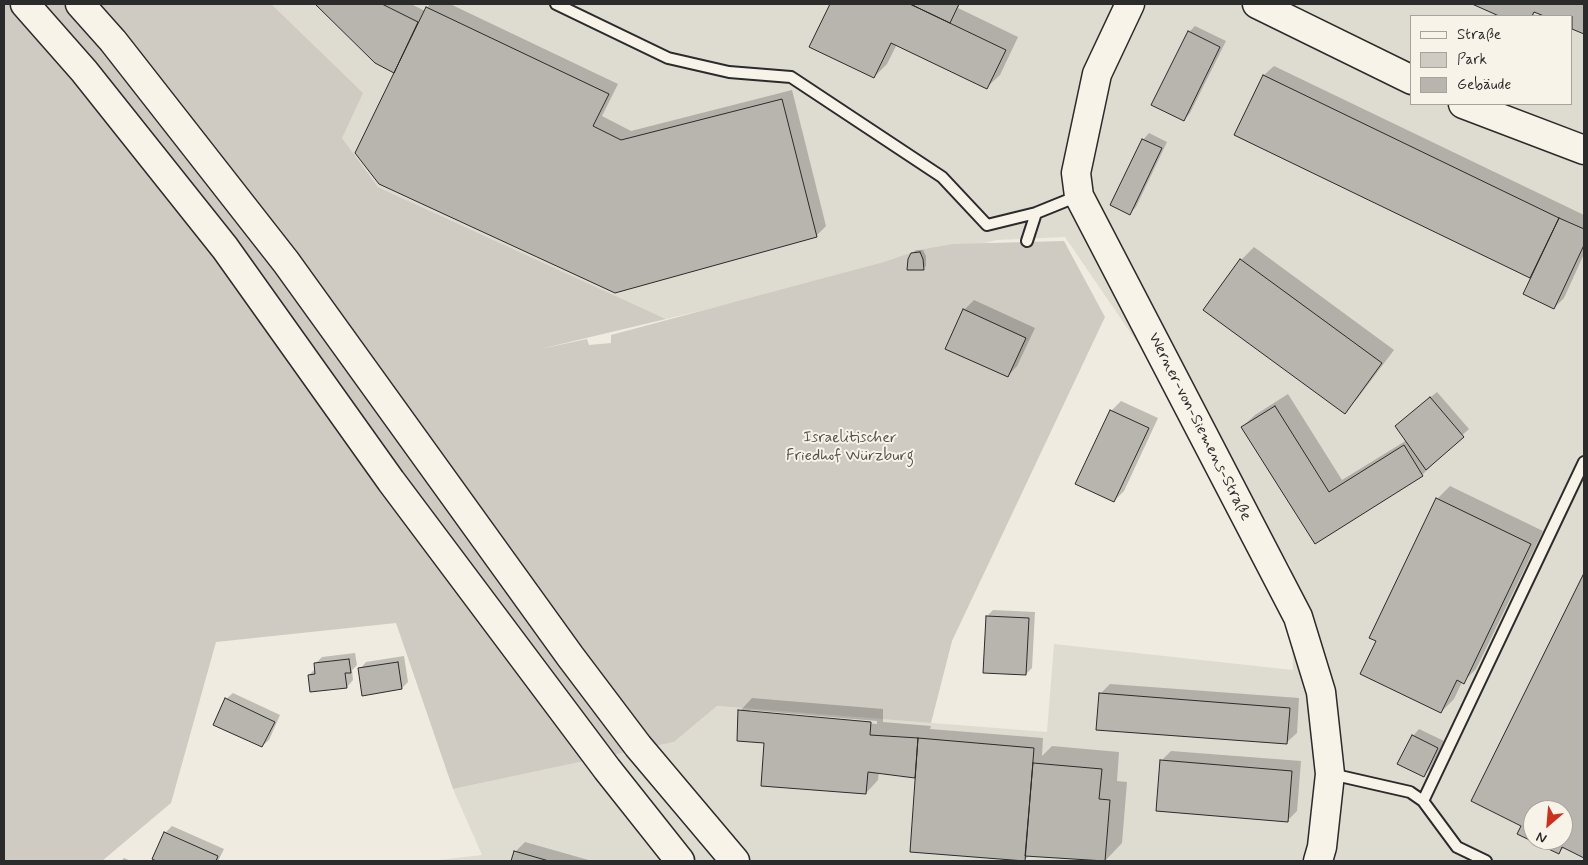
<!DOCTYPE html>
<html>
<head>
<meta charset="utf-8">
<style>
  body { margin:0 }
  #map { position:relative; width:1588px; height:865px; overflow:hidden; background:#efebe0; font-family:Mynerve,sans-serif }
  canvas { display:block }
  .frame { position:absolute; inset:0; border:5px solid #2b2b2b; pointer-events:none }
  .legend { position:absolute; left:1410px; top:15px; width:162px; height:90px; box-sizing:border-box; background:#f7f3e8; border:1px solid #a5a39c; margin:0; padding:6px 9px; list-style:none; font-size:15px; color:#2b2b2b }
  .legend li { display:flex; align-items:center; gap:10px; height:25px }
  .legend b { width:25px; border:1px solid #a5a39c }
  .north { position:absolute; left:1523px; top:800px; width:50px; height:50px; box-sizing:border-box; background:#f7f3e8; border:1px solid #a5a39c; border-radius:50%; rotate:207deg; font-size:14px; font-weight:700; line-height:20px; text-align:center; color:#2b2b2b }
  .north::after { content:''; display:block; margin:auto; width:18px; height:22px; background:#c8321e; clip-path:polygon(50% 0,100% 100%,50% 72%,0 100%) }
</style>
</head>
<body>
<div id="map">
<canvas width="1588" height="865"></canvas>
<div class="frame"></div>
<ul class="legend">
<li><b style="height:6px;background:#f7f3e8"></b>Straße</li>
<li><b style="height:14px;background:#cfcbc2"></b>Park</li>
<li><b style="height:14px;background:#b8b5ae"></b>Gebäude</li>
</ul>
<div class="north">N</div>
</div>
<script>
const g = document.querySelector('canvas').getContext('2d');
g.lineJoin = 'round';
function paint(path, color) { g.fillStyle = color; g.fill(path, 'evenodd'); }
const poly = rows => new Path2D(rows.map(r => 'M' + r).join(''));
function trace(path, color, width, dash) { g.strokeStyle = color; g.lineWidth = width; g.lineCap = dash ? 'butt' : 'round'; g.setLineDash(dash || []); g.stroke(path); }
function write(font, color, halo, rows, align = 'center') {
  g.font = font + ' Mynerve,sans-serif'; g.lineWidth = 4; g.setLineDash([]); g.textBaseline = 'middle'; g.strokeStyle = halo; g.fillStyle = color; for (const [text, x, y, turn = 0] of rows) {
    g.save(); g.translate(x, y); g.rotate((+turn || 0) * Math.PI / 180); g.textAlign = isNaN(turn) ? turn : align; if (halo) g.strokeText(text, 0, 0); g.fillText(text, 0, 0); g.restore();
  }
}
paint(poly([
  [271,4,1584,4,1584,861,430,861,482,855,453,789,674,742,717,706,1047,732,1054,644,1293,670,1291,567,1065,237,997,240,666,319,378,187,342,138],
  [1412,16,1572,16,1572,104,1412,104],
  [1533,810,1563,810,1563,840,1533,840]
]), '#dedbd1');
paint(poly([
  [4,4,271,4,363,93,342,138,378,187,666,319,540,349,587,339,589,345,611,343,611,335,884,262,919,250,953,244,1064,241,1105,317,952,641,931,723,717,706,674,742,453,789,396,623,216,642,171,803,102,861,4,861]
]), '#cfcbc2');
paint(poly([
  [317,4,411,4,425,11,430,4,450,4,618,84,602,116,631,131,792,90,826,226,816,236,395,72,376,62],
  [831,4,960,4,958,8,1018,37,1000,75,987,87,897,44,887,64,874,77,811,46],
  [1475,4,1584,4,1584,33,1572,27,1572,16,1547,16,1535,11,1533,16,1502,16],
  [1195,26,1226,41,1190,113,1184,120,1189,32],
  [1274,66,1584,215,1584,254,1564,298,1554,308,1533,277,1236,134,1264,75],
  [1149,133,1167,142,1136,207,1130,213,1143,140],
  [1254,247,1394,350,1357,399,1344,412,1241,260],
  [916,250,923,250,926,256,926,266,923,268,912,253],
  [974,300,1035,328,1017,366,1008,376,964,310],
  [1437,392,1469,429,1434,461,1435,462,1422,475,1315,542,1242,427,1255,415,1288,394,1342,480,1407,440,1403,420],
  [1121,401,1158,418,1124,491,1114,501,1111,411],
  [1450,486,1543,531,1476,669,1463,682,1462,682,1454,699,1441,712,1378,640,1370,637,1437,499],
  [1584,576,1584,856,1565,847,1558,853,1518,833,1522,826,1473,801],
  [1533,810,1563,810,1563,840,1533,840],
  [993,610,1035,612,1032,668,1026,674,987,616],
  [355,653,357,665,352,670,353,680,347,687,309,675,316,668,315,664,322,657],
  [404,656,408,682,402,688,360,669,366,662],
  [1110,684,1299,698,1297,733,1287,742,1100,694],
  [233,693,280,715,269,740,262,746,226,699],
  [752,698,883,709,883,722,931,726,930,729,1043,738,1042,756,1052,746,1119,752,1117,781,1127,782,1122,843,1105,861,1030,855,1024,860,917,774,915,776,879,772,878,780,866,793,765,742,740,711],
  [750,710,877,721,877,724,750,713],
  [1419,729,1444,741,1430,769,1424,775,1413,736],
  [1171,751,1301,761,1297,811,1287,821,1161,761],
  [172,826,224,849,218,861,159,861,153,859,165,833],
  [525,842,592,861,512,861,515,852],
  [124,858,131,861,121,861]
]), '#0003');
const building = poly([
  [315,4,382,4,418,22,394,73,375,63,315,4],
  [830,4,910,4,1006,50,987,89,891,43,874,78,809,47,830,4],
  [910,4,959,4,950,23,910,4],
  [1472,4,1584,4,1584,34,1572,29,1572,16,1544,16,1534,12,1532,16,1499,16,1472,4],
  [426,7,609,94,593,126,621,140,782,99,817,237,615,293,379,184,355,153,426,7],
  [1188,31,1220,47,1184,121,1151,105,1188,31],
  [1263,75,1559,218,1530,278,1234,135,1263,75],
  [1142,139,1162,148,1130,215,1110,205,1142,139],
  [1559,218,1584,229,1584,245,1554,309,1523,294,1559,218],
  [920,252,923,259,924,270,907,270,908,259,911,253,920,252],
  [1240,259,1382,363,1345,414,1203,310,1240,259],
  [963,309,1026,338,1008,377,945,349,963,309],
  [1430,397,1464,437,1426,470,1395,426,1430,397],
  [1275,406,1329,492,1404,445,1423,476,1315,544,1241,427,1275,406],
  [1110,410,1149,428,1114,502,1075,484,1110,410],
  [1436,498,1531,544,1464,684,1457,680,1441,713,1360,674,1376,641,1369,638,1436,498],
  [1584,573,1584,858,1562,847,1559,854,1517,834,1521,826,1471,801,1584,573],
  [1533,810,1563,810,1563,840,1533,840,1533,810],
  [986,616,1029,618,1026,675,983,673,986,616],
  [349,659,351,673,345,673,347,688,310,692,308,675,315,674,314,663,349,659],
  [398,662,402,689,362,696,358,668,398,662],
  [1099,693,1290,708,1287,744,1096,730,1099,693],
  [225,698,275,722,262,747,213,725,225,698],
  [738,710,871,722,870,735,918,738,915,778,868,772,866,794,761,786,764,743,737,741,738,710],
  [1412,735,1438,748,1424,777,1397,764,1412,735],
  [918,738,1034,748,1025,861,910,852,918,738],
  [1160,760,1292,771,1288,822,1156,811,1160,760],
  [1033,763,1102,769,1099,799,1110,800,1105,861,1025,856,1033,763],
  [164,832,218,856,216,861,156,861,152,859,164,832],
  [514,851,549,861,511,861,514,851]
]);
paint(building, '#b8b5ae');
trace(building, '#2b2b2b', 1);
const lane = poly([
  [556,4,668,58,729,72,791,77,942,177,987,225,1036,213,1078,196],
  [1027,241,1036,213],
  [1331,774,1410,792,1423,801,1457,847,1486,861],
  [1423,801,1584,462]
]);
const secondary = poly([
  [1130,4,1097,74,1076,173,1079,196,1298,617,1321,692,1330,774,1322,847,1318,861],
  [1257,4,1412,80],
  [1463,104,1584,150]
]);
const highway = poly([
  [25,4,84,71,225,248,391,481,607,769,680,861],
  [80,4,113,41,286,262,570,656,638,746,735,861]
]);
trace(lane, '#2b2b2b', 14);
trace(secondary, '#2b2b2b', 31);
trace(highway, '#2b2b2b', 31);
trace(lane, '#f7f3e8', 10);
trace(secondary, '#f7f3e8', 28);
trace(highway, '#f7f3e8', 28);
write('16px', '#2b2b2b', '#f7f3e8', [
  ["Werner-von-Siemens-Straße",1199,427,63]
]);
write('16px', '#545351', '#f7f3e8', [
  ["Israelitischer",850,439],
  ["Friedhof Würzburg",850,457]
]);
</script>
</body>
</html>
